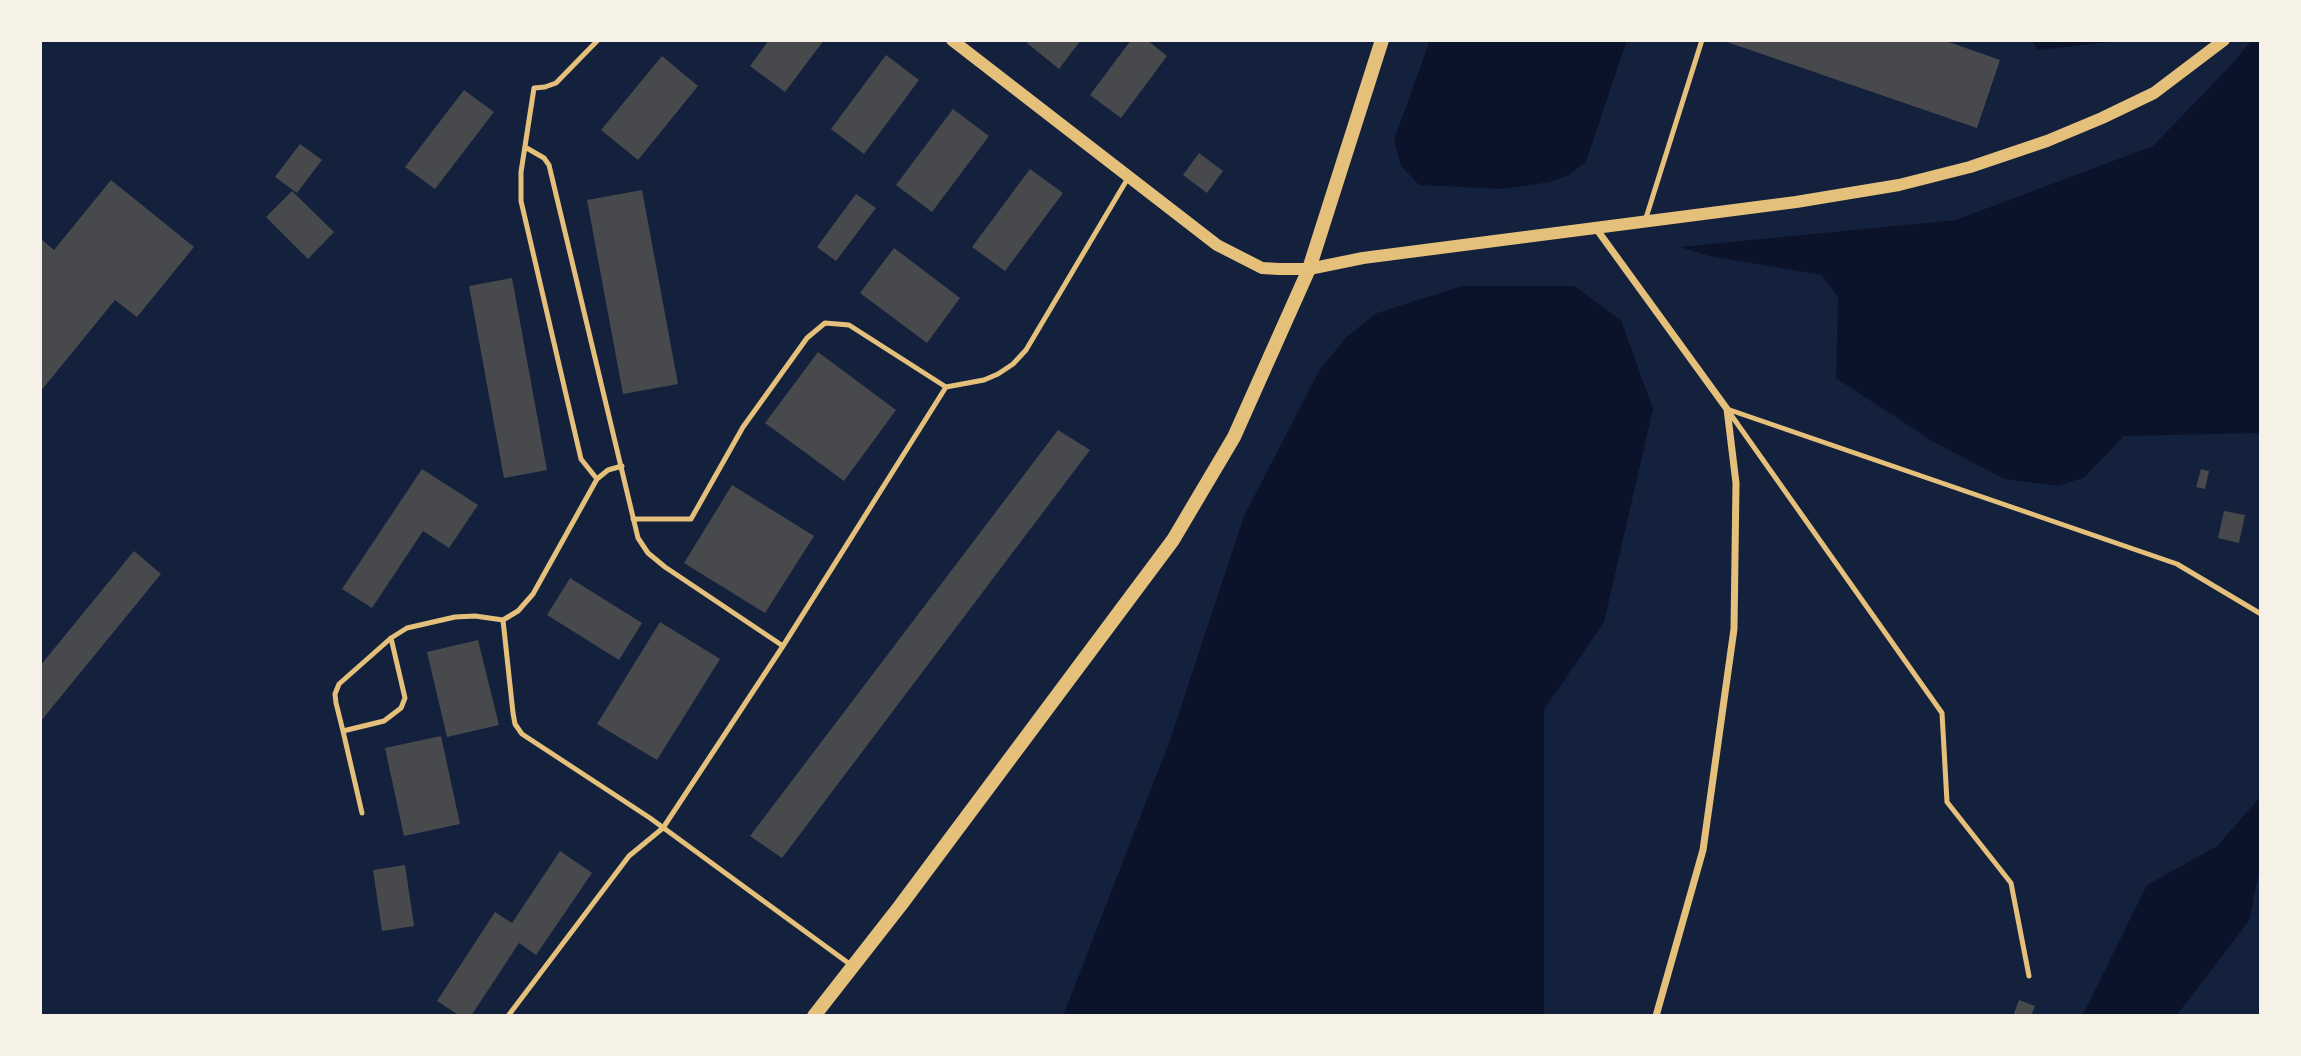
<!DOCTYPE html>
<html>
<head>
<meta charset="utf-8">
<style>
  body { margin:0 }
  #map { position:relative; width:2301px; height:1056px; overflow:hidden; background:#14213d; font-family:"Fira Sans",sans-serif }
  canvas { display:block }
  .frame { position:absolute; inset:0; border:42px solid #f6f1e7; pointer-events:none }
</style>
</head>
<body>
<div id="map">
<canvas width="2301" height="1056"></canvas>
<div class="frame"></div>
</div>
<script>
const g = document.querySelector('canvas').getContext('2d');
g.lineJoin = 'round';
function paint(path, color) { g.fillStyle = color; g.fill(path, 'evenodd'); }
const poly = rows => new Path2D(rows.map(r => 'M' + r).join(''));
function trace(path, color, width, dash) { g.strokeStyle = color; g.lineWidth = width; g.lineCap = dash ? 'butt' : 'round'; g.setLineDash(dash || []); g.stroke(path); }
paint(poly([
  [1430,40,1627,40,1586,162,1569,175,1550,182,1503,189,1419,185,1401,166,1394,140],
  [2031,40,2129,40,2038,50],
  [2252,40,2261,40,2261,433,2124,436,2085,477,2059,486,2004,479,1932,441,1836,378,1838,297,1821,275,1709,256,1680,247,1956,220,2153,146,2232,64],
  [1462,286,1574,286,1621,320,1653,409,1604,622,1544,710,1544,1016,1063,1016,1170,740,1244,516,1319,371,1346,337,1377,313],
  [2261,796,2261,863,2249,921,2176,1016,2082,1016,2147,885,2217,846]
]), '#0b132b');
paint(poly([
  [769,40,824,40,785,92,750,66],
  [1029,40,1081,40,1059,69,1027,43],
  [1131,40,1147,40,1167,56,1121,118,1090,95],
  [1943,40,2000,60,1977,128,1724,41],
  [886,55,919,80,864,154,831,129],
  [662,56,698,86,638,160,601,130],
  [464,90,494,112,435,189,405,167],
  [953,109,989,136,932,212,896,185],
  [300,144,322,160,297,193,275,177],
  [1199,153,1223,171,1207,193,1183,175],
  [1030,169,1063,193,1005,271,972,247],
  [111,180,194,247,137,317,115,300,40,392,40,238,54,250],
  [642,190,678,384,623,394,587,200],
  [292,191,334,232,308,259,266,217],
  [856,194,876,208,836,261,817,247],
  [894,248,960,298,927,343,860,293],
  [512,278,547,470,504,478,469,286],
  [818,352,896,410,844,481,765,423],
  [1058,430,1090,450,782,858,750,836],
  [422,469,478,505,449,548,423,531,372,608,342,589],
  [2201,469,2209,471,2205,489,2196,487],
  [732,485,814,536,765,613,684,563],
  [2224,511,2245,515,2239,543,2218,538],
  [134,551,161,574,40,722,40,666],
  [570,578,642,623,619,660,547,615],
  [660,622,720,659,657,760,597,724],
  [478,640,499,725,447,737,427,652],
  [441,736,460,824,404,836,385,748],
  [560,851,592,873,536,955,519,943,471,1016,460,1016,437,1001,495,912,512,923],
  [405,865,414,926,382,931,373,870],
  [2019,1000,2035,1006,2031,1016,2013,1016]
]), '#48494c');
trace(poly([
  [598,40,556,83,545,87,534,88,521,172,521,201,581,459,597,479,608,470,622,466],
  [525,147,544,158,549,165,638,538,648,553,665,567,783,646],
  [1645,221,1702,40],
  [1727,409,2177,564,2261,614],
  [1729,412,1942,713,1947,802,2011,883,2029,976],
  [633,519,691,519,743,427,807,338,825,323,849,325,946,387,984,380,998,374,1013,364,1026,350,1128,178],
  [503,620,518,611,533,594,597,479],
  [391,638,405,698,401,708,384,721,343,731,336,703,335,694,339,684,391,638,407,628,455,617,475,616,503,620,513,713,515,724,522,734,650,818,851,965],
  [343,731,362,813],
  [508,1016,629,856,663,828,783,646,946,387]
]), '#e5c07b', 5);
trace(poly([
  [1595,227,1727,409,1736,483,1734,629,1703,850,1656,1016]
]), '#e5c07b', 7);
trace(poly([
  [952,40,1217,245,1262,268,1279,269,1309,269,1363,258,1796,202,1899,185,1970,167,2047,141,2102,118,2154,93,2224,40]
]), '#e5c07b', 12);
trace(poly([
  [814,1016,900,906,1173,540,1234,437,1309,269,1382,40]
]), '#e5c07b', 14);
</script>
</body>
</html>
